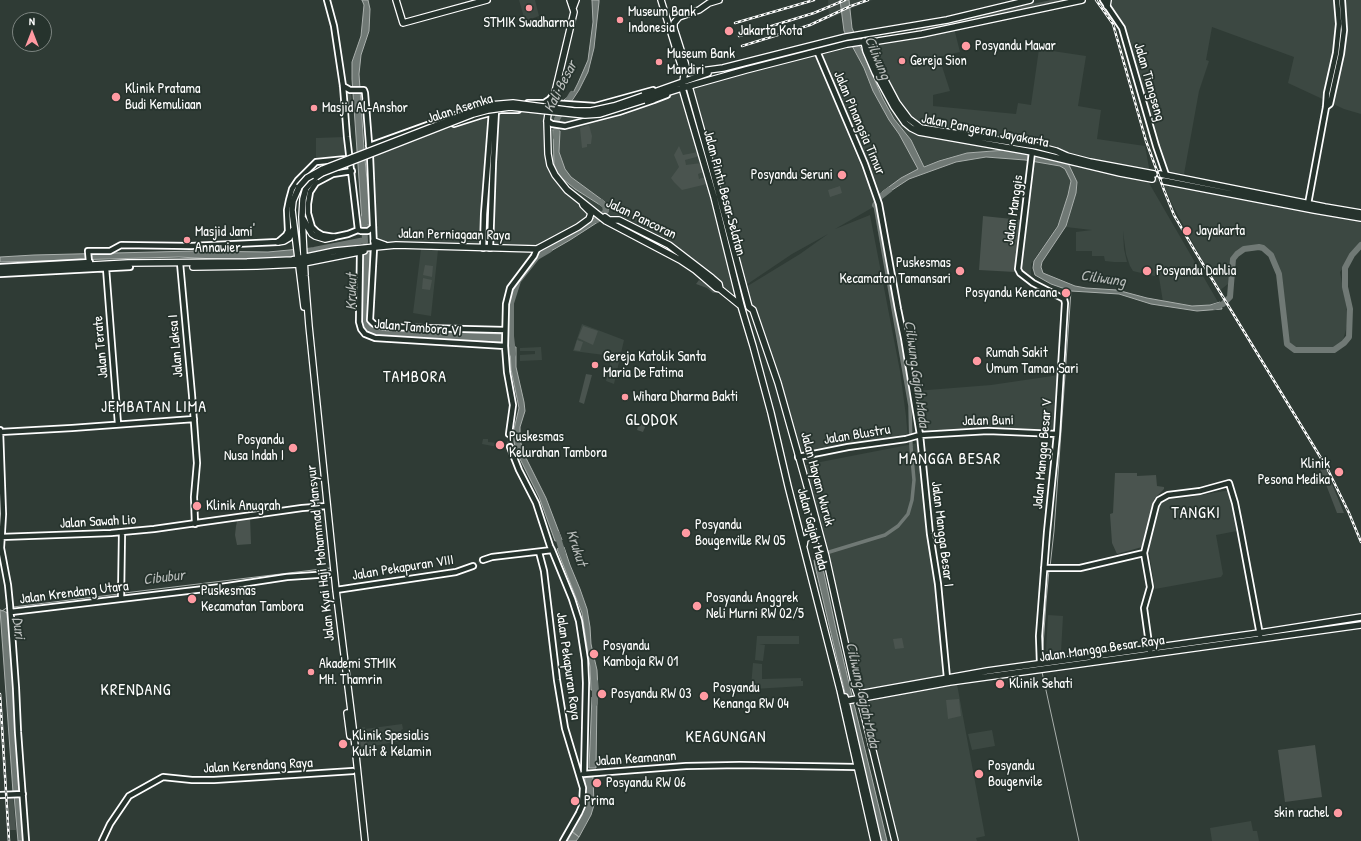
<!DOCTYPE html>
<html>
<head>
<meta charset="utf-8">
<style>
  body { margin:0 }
  #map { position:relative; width:1361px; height:841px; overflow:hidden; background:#2f3b35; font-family:"Patrick Hand",sans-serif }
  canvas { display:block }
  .north { position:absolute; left:12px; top:12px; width:40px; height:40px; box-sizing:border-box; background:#26332d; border:1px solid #7d8581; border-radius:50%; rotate:0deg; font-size:11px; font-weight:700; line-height:16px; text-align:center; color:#fff }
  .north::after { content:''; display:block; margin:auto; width:14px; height:18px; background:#ff9aa2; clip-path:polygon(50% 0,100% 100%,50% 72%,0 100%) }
</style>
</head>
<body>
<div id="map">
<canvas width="1361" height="841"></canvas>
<div class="north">N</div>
</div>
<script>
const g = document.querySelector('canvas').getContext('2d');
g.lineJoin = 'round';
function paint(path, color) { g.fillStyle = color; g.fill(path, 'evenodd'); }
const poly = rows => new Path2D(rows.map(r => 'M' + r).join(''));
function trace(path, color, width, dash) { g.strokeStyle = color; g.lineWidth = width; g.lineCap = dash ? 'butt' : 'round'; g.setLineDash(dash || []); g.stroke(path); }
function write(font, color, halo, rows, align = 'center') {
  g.font = font + ' "Patrick Hand",sans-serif'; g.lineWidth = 3.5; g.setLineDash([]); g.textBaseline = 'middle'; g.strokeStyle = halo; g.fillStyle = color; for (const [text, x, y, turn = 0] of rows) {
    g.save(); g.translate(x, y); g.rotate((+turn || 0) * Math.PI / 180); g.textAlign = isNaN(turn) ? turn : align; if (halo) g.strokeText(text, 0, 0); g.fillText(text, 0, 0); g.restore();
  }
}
paint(poly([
  [519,0,535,0,539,16,525,21],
  [828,0,873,0,866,2,829,19],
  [1103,0,1361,0,1361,114,1344,109,1288,83,1294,57,1212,27,1206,60,1209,61,1199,91,1184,174,1166,171,1129,39],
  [954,28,960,52,939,57,950,91,933,95,933,106,1016,114,1018,103,1031,105,1039,49,1086,56,1078,106,1101,110,1097,139,1145,146,1150,173,1090,162,1056,151,921,128,897,103,869,41],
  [864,41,866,51,911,128,1002,147,998,150,967,153,939,160,918,169,897,181,877,196,823,66,848,135,877,205,835,229,870,215,900,371,906,416,908,439,803,461,746,287,800,254,828,234,792,254,746,285,742,278,685,87],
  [679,82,693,131,737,290,727,295,677,253,602,215,579,225,538,248,376,244,371,146,400,134,544,103,596,106],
  [344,137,345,155,316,158,316,138],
  [1036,155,1149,183,1218,302,1201,307,1163,302,1159,277,1137,272,1133,271,1130,266,1126,254,1123,231,1124,249,1127,262,1114,262,1105,261,1104,256,1092,256,1092,251,1076,251,1076,232,1092,230,1057,226,1031,264,1031,281,1021,270],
  [1162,181,1361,218,1361,246,1340,272,1347,311,1347,326,1341,347,1330,353,1294,352,1287,339,1278,267,1264,249,1251,248,1235,254,1229,268,1228,284,1219,291,1173,206],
  [421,249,438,250,431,316,413,313],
  [582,324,624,340,614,384,606,381,612,356,573,351],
  [541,347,542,360,520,361,520,355,535,354,535,351,520,351,520,348],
  [1059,375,1055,433,993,428,988,431,922,436,915,391,991,385],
  [483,439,488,439,488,442,498,443,498,447,482,444],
  [918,443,939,599,946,681,928,686,860,689,805,465],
  [1230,490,1237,531,1216,535,1223,574,1221,577,1155,589,1149,552,1151,536,1159,504,1165,499,1185,498],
  [1048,615,1063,616,1061,652,1046,651],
  [757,636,799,636,799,644,759,644,765,645,763,661,755,660],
  [753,663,762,664,762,679,801,678,801,681,803,681,803,686,754,689,751,687],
  [957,684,985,836,976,838,977,841,897,841,863,703,900,695],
  [402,724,403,729,401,730,401,733,403,733,405,740,363,748,359,747,357,728,365,727,365,729],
  [992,730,995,746,972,750,968,734],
  [1251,821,1253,831,1257,831,1259,841,1212,841,1210,828]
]), '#3c4842');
paint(poly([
  [1051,0,1067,0,916,32,916,29],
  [348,91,351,92,352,104,349,104,346,101,346,96],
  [589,125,592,136,591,144,587,144,587,147,582,148,580,128],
  [679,146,683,155,698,152,700,156,685,160,686,165,701,163,703,172,698,174,699,179,705,177,707,184,682,190,674,182,671,178,679,167,674,155],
  [840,186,842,193,830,197,828,190],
  [983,216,1022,220,1015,272,979,270],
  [425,265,433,266,432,277,423,275],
  [423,278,432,280,430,290,422,289],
  [699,280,708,286,718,293,713,293,707,288,696,284],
  [583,326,598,331,593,345,578,338],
  [577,340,583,342,580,351,574,350],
  [586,374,592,375,584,404,579,402],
  [641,417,648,420,643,432,637,430],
  [1325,467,1344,513,1337,513,1320,469],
  [1115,473,1137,473,1137,476,1156,475,1157,486,1164,487,1164,489,1154,499,1142,547,1117,554,1112,543,1110,514,1113,513],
  [238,517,250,517,251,544,237,545,235,535,236,526],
  [902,638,904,648,895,649,893,639],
  [959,699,961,716,948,719,946,700],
  [360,735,365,735,367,746,361,746],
  [1315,745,1322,797,1285,802,1278,750],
  [8,795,13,795,16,830,10,830]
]), '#4a544f');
const water = poly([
  [362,0,368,0,370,9,369,31,361,55,359,74,364,149,371,221,369,225,363,225,362,222,352,79,352,62,361,36,364,5,362,0],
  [592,0,599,0,599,2,594,48,588,72,579,90,571,102,564,100,573,93,578,83,588,60,593,22,592,0],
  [840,0,849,0,852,28,883,99,894,119,911,140,924,167,939,161,967,153,1006,150,1059,158,1068,163,1077,182,1076,193,1066,226,1042,262,1041,267,1043,273,1075,286,1086,288,1117,290,1147,298,1192,306,1210,305,1220,302,1222,309,1197,311,1151,304,1119,294,1071,291,1051,284,1035,275,1033,268,1034,261,1058,226,1068,195,1071,181,1065,169,1060,166,1025,160,986,157,956,162,909,179,883,196,882,192,901,178,918,169,899,134,889,120,873,91,864,68,844,31,840,0],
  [553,130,560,131,559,152,565,169,571,177,605,202,610,207,608,210,575,189,558,175,554,164,553,130],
  [596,217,601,220,570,240,544,255,540,251,596,217],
  [370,245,368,320,369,325,375,328,393,330,503,334,503,342,378,337,366,331,362,327,361,319,362,255,370,245],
  [300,249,313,254,279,259,233,260,179,257,0,262,0,257,34,255,195,251,268,252,300,249],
  [510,347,516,347,516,367,524,402,525,411,520,427,520,439,523,452,546,498,562,540,555,541,539,497,517,453,514,442,514,429,519,408,511,369,510,347],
  [561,547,564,547,570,565,580,589,587,609,590,627,591,644,597,670,598,690,591,690,590,667,582,613,557,549,561,547],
  [817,558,821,559,836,629,887,841,880,841,815,566,814,560,817,558],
  [0,610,4,611,10,615,19,792,13,792,0,610],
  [594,695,597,695,596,768,589,768,592,697,594,695],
  [585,777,593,777,594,805,591,815,579,837,572,831,584,810,585,777],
  [14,795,21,795,24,841,18,841,14,795],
  [572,832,579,837,576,841,564,841,572,832]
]);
paint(water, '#707975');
trace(water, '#a9afac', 1);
trace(poly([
  [1050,567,1054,531,1071,291],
  [124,593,330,568],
  [13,607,119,594],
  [2,611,8,607],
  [1042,661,1046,602,1049,570],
  [1042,672,1079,841]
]), '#a9afac', 1);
trace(poly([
  [826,553,885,535,898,526,908,514,912,500,914,480,911,447,910,406,875,205],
  [817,562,817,558,820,556]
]), '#707975', 3.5);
trace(poly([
  [556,137,557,119,572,94],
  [875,205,880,197,889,190],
  [364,218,365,242],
  [597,220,606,211,605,206,601,202],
  [300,252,314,250,365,240],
  [1215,307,1223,304,1230,297,1233,259,1237,254,1244,249,1259,247,1263,248,1271,255,1279,274,1287,344,1295,350,1334,350,1344,343,1349,337,1350,309,1345,287,1345,268,1352,255,1361,245],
  [513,354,511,336,511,303,518,281,537,257,549,250],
  [557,534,563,554],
  [595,682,595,703]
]), '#707975', 6);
trace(poly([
  [509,434,510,447],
  [473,566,483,560]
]), '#444f49', 4.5, [4.5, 2]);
trace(poly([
  [1152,179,1164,181]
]), '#444f49', 5.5, [5.5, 3]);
const minor = poly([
  [327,0,334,26,343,86,347,137,358,230],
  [1103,0,1122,28,1156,146,1166,175],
  [817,51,865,164,879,204,898,309,904,338,920,435,930,534,938,584,947,678],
  [343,86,350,90,364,90,365,93,370,156,374,248,370,320,374,324,384,327,505,330],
  [528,103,544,103,550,99,553,95],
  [551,103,595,106,653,90],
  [1326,107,1330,104,1341,54,1344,30,1342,0],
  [547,121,552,124,565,126,619,112,654,100,667,95],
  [454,124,479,116,501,110,518,110],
  [369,146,477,107],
  [1032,152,1018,269,1020,273,1033,283,1064,299,1065,303,1057,434,1047,532,1039,636,1040,664],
  [352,171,333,174,316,183,310,192,308,204,308,213,312,227,317,232,322,235,334,237,348,234,358,230],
  [1308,204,1326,107,1327,93,1336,53,1339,24,1337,0],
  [358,230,361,231,368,231,373,227],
  [483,248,484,214,492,111],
  [490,248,493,162,496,110],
  [360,252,359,322,361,329,365,334,375,338,505,346],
  [89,262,88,251,110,251,121,245,191,246,278,242,286,235,288,231,287,210,289,200,292,189,298,180,316,162,346,159],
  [180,263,192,395,197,463,194,497,195,524],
  [0,267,90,262],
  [106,268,118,424],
  [0,274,130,267],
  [0,430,3,514,1,548,8,585,10,605,16,688,18,732,26,841],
  [0,432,72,428,194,419],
  [509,434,513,405,507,372,505,346,506,304,510,288,534,256,537,249],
  [510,447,519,470,536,503,550,546,552,550,572,599,579,621,585,660,586,683,584,774],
  [798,457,848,447,906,439,920,435,988,431,1057,434],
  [1,537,111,533,154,529,302,508,327,506],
  [539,552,544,571,557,680,565,728,583,788,582,806,579,813,563,841],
  [483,560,492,557,552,550],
  [1044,568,1080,568,1144,553],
  [336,590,456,572,473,566],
  [121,599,122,532],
  [11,612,221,587,287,577,331,574],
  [1150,651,1144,608,1150,587,1144,553,1156,505,1159,500,1168,495,1200,491,1229,483,1235,503,1240,528,1260,635],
  [583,774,686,766,740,765,857,767],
  [0,795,23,794],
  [102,841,110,824,129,796,163,777,192,780,214,780,353,771]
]);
const major = poly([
  [396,0,403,23,487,0],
  [570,0,574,12,555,92,548,114,547,121,548,154,550,165,555,175,567,190,606,221,680,260,695,270,716,288,720,289,741,306],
  [661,0,684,75,682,88],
  [719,0,709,3,699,10,679,17,674,23,674,28,687,69,701,71,723,68,846,37,947,20,1030,0],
  [1107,6,1108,0],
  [573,8,576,0],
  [864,41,866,51,875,72,894,107,905,123,911,128,919,132,1032,152,1120,173,1152,179],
  [869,41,871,51,880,71,897,103,909,119,921,128,1037,146,1056,151,1067,156,1090,162,1154,174],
  [689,86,712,168,749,307,753,310,778,383,807,486,826,557,855,687,863,710,895,841],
  [682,88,714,197,741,306,753,346,771,413,788,486,840,690,874,841],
  [643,96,708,73],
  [644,100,682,88,746,70,847,44,860,42,878,41,922,34,1082,0],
  [1160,174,1325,207,1361,213],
  [316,177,306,188,303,199,302,217,305,276,309,326,336,590,353,727,365,841],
  [1164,181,1314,210,1361,218],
  [299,187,293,201,292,210,304,307],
  [605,217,609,220,619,220,669,245,712,278,719,284,720,289],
  [303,219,312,234,315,236,325,239,334,237],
  [374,241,385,245],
  [278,242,284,241,289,238,293,230],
  [193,267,257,266,299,264,364,251],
  [0,270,128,263,247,262,292,260,335,251,396,245,537,249,578,227,589,219,591,213,583,205,582,202],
  [804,545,805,539,811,536,817,537,821,541],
  [859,694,987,671,1259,633,1361,617],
  [845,697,878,841],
  [846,701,950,682,1361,625],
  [347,713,350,736]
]);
trace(minor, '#fff', 8);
trace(major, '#fff', 8);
trace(minor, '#26332d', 4.5);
trace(major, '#26332d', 5.5);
const rail = poly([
  [1096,0,1113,24,1146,141,1164,190,1174,215,1195,251,1327,468,1349,513,1361,542],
  [735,23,814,0],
  [739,36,814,13,845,0],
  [742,46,810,25,851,6,868,0],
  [0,694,9,841]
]);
trace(rail, '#fff', 2.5);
trace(rail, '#26332d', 1, [3]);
const majorBridge = poly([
  [316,177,322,173,473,114,488,110,510,107,585,115,600,114,644,100],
  [299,187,307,178,323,169,489,105,513,103,574,111,591,111,614,106,643,96]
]);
trace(majorBridge, '#fff', 8, []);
trace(majorBridge, '#26332d', 5.5);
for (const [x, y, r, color] of [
  [529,8,4,"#ff9aa2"],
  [620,20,4,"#ff9aa2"],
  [729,31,5,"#ff9aa2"],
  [966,46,5,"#ff9aa2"],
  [902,61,4,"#ff9aa2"],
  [659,62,4,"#ff9aa2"],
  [116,97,5,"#ff9aa2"],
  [314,108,4,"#ff9aa2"],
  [842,175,5,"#ff9aa2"],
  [1187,231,5,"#ff9aa2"],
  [187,240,4,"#ff9aa2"],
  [960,271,5,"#ff9aa2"],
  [1147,271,5,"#ff9aa2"],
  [1066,293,5,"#ff9aa2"],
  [977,361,5,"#ff9aa2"],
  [595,365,4,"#ff9aa2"],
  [625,397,4,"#ff9aa2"],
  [500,445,5,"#ff9aa2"],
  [293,448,5,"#ff9aa2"],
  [1339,472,5,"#ff9aa2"],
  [197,506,5,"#ff9aa2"],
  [686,533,5,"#ff9aa2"],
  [192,599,5,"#ff9aa2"],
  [697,606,5,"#ff9aa2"],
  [594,654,5,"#ff9aa2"],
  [311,672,4,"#ff9aa2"],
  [1000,684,5,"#ff9aa2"],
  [602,694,5,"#ff9aa2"],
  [704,696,5,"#ff9aa2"],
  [343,744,5,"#ff9aa2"],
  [979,774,5,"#ff9aa2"],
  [597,783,5,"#ff9aa2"],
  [575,801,5,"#ff9aa2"],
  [1338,813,5,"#ff9aa2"]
]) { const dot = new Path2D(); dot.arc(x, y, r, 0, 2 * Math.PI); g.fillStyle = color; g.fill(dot); trace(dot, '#26332d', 1.5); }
write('14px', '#fff', '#26332d', [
  ["Museum Bank",628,12],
  ["Indonesia",628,28],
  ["STMIK Swadharma",529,23,"center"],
  ["Jakarta Kota",738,31],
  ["Posyandu Mawar",975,46],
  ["Museum Bank",667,54],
  ["Mandiri",667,70],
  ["Gereja Sion",910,61],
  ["Klinik Pratama",125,89],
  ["Budi Kemuliaan",125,105],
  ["Masjid Al-Anshor",322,108],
  ["Posyandu Seruni",833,175,"right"],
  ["Jayakarta",1196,231],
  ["Masjid Jami'",195,232],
  ["Annawier",195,248],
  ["Puskesmas",951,263,"right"],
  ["Kecamatan Tamansari",951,279,"right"],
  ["Posyandu Dahlia",1156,271],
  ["Posyandu Kencana",1057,293,"right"],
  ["Rumah Sakit",986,353],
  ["Umum Taman Sari",986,369],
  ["Gereja Katolik Santa",603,357],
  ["Maria De Fatima",603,373],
  ["Wihara Dharma Bakti",633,397],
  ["Puskesmas",509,437],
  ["Kelurahan Tambora",509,453],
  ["Posyandu",284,440,"right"],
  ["Nusa Indah I",284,456,"right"],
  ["Klinik",1330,464,"right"],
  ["Pesona Medika",1330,480,"right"],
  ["Klinik Anugrah",206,506],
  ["Posyandu",695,525],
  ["Bougenville RW 05",695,541],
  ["Puskesmas",201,591],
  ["Kecamatan Tambora",201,607],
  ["Posyandu Anggrek",706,598],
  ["Neli Murni RW 02/5",706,614],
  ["Posyandu",603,646],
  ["Kamboja RW 01",603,662],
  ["Akademi STMIK",319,664],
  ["MH. Thamrin",319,680],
  ["Klinik Sehati",1009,684],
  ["Posyandu",713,688],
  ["Kenanga RW 04",713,704],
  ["Posyandu RW 03",611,694],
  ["Klinik Spesialis",352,736],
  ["Kulit & Kelamin",352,752],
  ["Posyandu",988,766],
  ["Bougenvile",988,782],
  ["Posyandu RW 06",606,783],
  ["Prima",584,801],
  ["skin rachel",1329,813,"right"]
], 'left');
write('14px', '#fff', '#26332d', [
  ["Jalan Tiangseng",1149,82,74],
  ["Jalan Asemka",460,109,-18],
  ["Jalan Pinangsia Timur",859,123,67],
  ["Jalan Pangeran Jayakarta",985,131,11],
  ["Jalan Pintu Besar Selatan",724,193,75],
  ["Jalan Manggis",1014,210,-82],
  ["Jalan Pancoran",641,219,26],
  ["Jalan Perniagaan Raya",454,235,1],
  ["Jalan Tambora VI",418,328,5],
  ["Jalan Laksa I",176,346,-95],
  ["Jalan Terate",101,347,-95],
  ["Jalan Buni",988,421,-1],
  ["Jalan Blustru",857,435,-9],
  ["Jalan Mangga Besar V",1043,454,-85],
  ["Jalan Hayam Wuruk",817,479,75],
  ["Jalan Sawah Lio",98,522,-3],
  ["Jalan Gajah Mada",812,529,75],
  ["Jalan Mangga Besar I",942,534,83],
  ["Jalan Kyai Haji Mohammad Mansyur",321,553,-96],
  ["Jalan Pekapuran VIII",403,568,-9],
  ["Jalan Krendang Utara",74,593,-7],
  ["Jalan Mangga Besar Raya",1102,649,-8],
  ["Jalan Pekapuran Raya",568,666,82],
  ["Jalan Keamanan",636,759,-4],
  ["Jalan Kerendang Raya",258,766,-3]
]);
write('italic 15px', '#b8bcba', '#26332d', [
  ["Ciliwung",877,58,67],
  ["Kali Besar",561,87,-63],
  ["Ciliwung",1103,279,8],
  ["Krukut",352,292,-89],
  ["Ciliwung Gajah Mada",916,374,82],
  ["Krukut",576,548,71],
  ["Cibubur",164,578,-7],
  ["Duri",18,628,81],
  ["Ciliwung Gajah Mada",862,695,77]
]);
g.letterSpacing = '1px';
write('16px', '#fff', '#26332d', [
  ["TAMBORA",415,378],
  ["JEMBATAN LIMA",154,408],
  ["GLODOK",652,421],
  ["MANGGA BESAR",950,460],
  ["TANGKI",1196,514],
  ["KRENDANG",136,691],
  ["KEAGUNGAN",726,738]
]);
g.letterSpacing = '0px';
</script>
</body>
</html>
